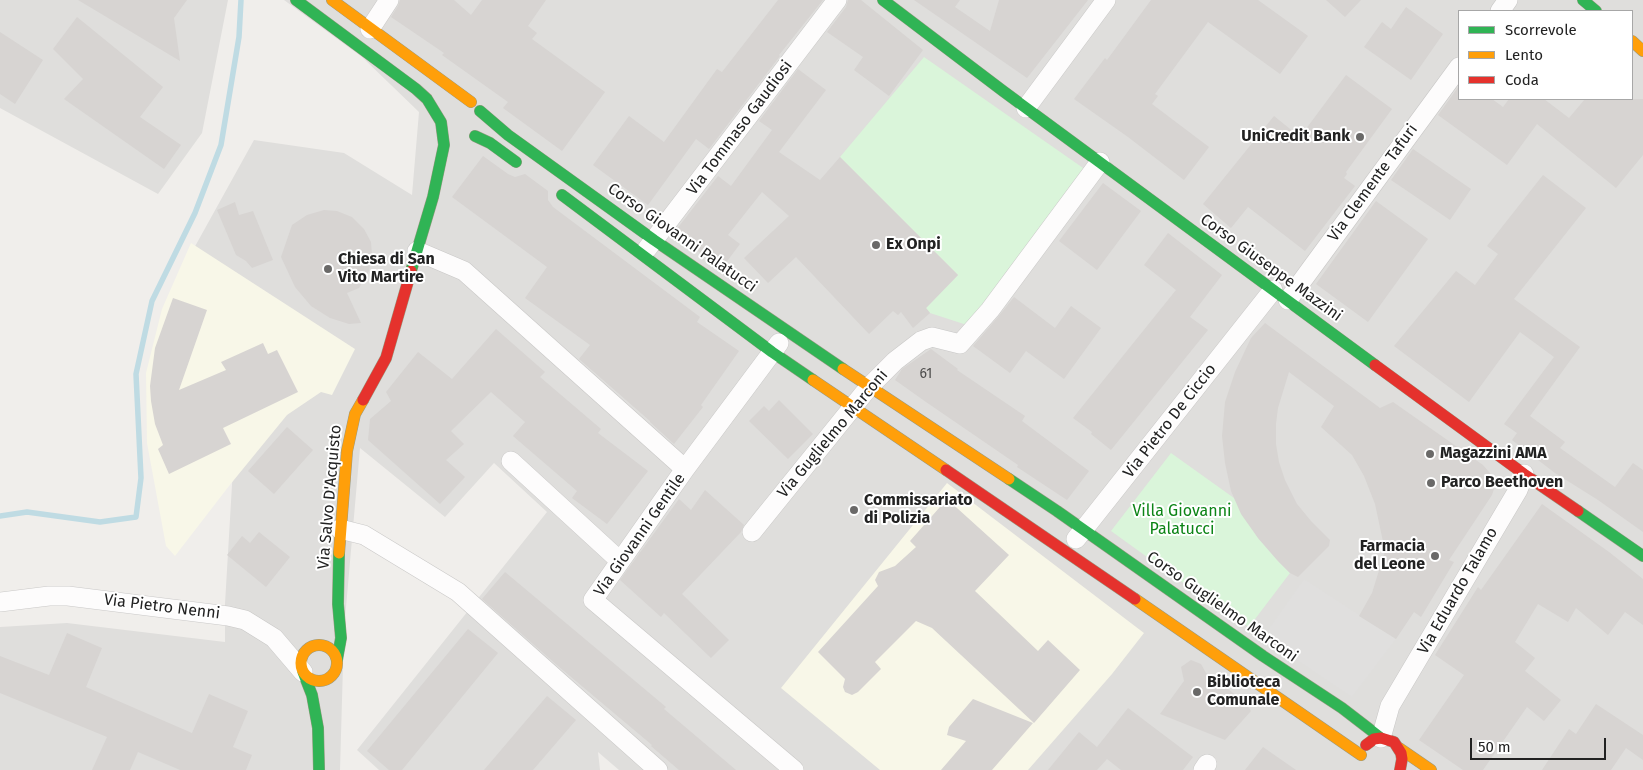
<!DOCTYPE html>
<html>
<head>
<meta charset="utf-8">
<style>
  body { margin:0 }
  #map { position:relative; width:1643px; height:770px; overflow:hidden; background:#f0eeeb; font-family:"Fira Sans",sans-serif }
  canvas { display:block }
  .legend { position:absolute; left:1458px; top:10px; width:175px; height:90px; box-sizing:border-box; background:#fff; border:1px solid #a7a7a7; margin:0; padding:6px 9px; list-style:none; font-size:15px; color:#222 }
  .legend li { display:flex; align-items:center; gap:10px; height:25px }
  .legend b { width:25px; border:1px solid #a7a7a7 }
  .scale { position:absolute; left:1470px; top:738px; width:136px; height:22px; box-sizing:border-box; border:2px solid #222; border-top:0; padding-left:6px; font-size:15px; line-height:18px; white-space:nowrap; color:#222; -webkit-text-stroke:4px #fff; paint-order:stroke }
</style>
</head>
<body>
<div id="map">
<canvas width="1643" height="770"></canvas>
<ul class="legend">
<li><b style="height:6px;background:#30b455"></b>Scorrevole</li>
<li><b style="height:6px;background:#ff9f0a"></b>Lento</li>
<li><b style="height:6px;background:#e5322d"></b>Coda</li>
</ul>
<div class="scale">50 m</div>
</div>
<script>
const g = document.querySelector('canvas').getContext('2d');
g.lineJoin = 'round';
function paint(path, color) { g.fillStyle = color; g.fill(path, 'evenodd'); }
const poly = rows => new Path2D(rows.map(r => 'M' + r).join(''));
function trace(path, color, width, dash) { g.strokeStyle = color; g.lineWidth = width; g.lineCap = dash ? 'butt' : 'round'; g.setLineDash(dash || []); g.stroke(path); }
function write(font, color, halo, rows, align = 'center') {
  g.font = font + ' "Fira Sans",sans-serif'; g.lineWidth = 4; g.setLineDash([]); g.textBaseline = 'middle'; g.strokeStyle = halo; g.fillStyle = color; for (const [text, x, y, turn = 0] of rows) {
    g.save(); g.translate(x, y); g.rotate((+turn || 0) * Math.PI / 180); g.textAlign = isNaN(turn) ? turn : align; if (halo) g.strokeText(text, 0, 0); g.fillText(text, 0, 0); g.restore();
  }
}
paint(poly([
  [0,0,228,0,202,133,158,194,0,108],
  [284,0,1643,0,1643,770,619,770,598,752,600,770,379,770,357,750,547,512,494,463,445,517,360,448,344,630,340,770,0,770,0,627,67,623,225,642,225,604,233,468,193,250,254,140,344,153,412,195,419,112,362,57],
  [1459,11,1632,11,1632,99,1459,99]
]), '#dfdedc');
paint(poly([
  [191,243,355,349,332,395,321,392,287,415,229,486,175,556,166,546,147,443,146,373,162,309],
  [947,483,1144,633,1112,674,1028,770,880,770,781,688]
]), '#f8f7e8');
paint(poly([
  [924,57,1086,170,967,325,930,313,926,308,958,275,840,157],
  [1171,453,1234,498,1258,538,1278,561,1290,573,1249,627,1179,580,1111,531]
]), '#daf5da');
paint(poly([
  [1304,579,1396,639,1352,697,1263,637]
]), '#e0dfde');
trace(poly([
  [0,516,27,512,100,522,136,517,141,478,136,374,152,301,195,213,221,145,239,37,241,0]
]), '#bfdbe3', 5.5);
paint(poly([
  [78,0,187,0,174,18,180,61],
  [400,0,454,0,471,15,482,0,546,0,528,26,537,33,532,39,605,92,562,151,503,108,508,102,442,55,444,53,391,17,398,6],
  [778,0,823,0,779,55,780,56,709,149,696,139,648,205,593,165,629,116,664,142,717,69,722,72],
  [848,0,861,0,923,50,889,96,854,70,863,57,827,32,846,7],
  [914,0,960,0,955,7,990,31,999,0,1088,0,1027,78],
  [1151,0,1258,0,1308,36,1280,74,1208,22,1155,94,1158,96,1152,104,1209,147,1184,180,1128,137,1074,99,1105,58,1107,60],
  [1326,0,1361,0,1345,17],
  [1406,7,1443,34,1411,80,1364,47,1382,22,1391,29],
  [77,17,163,87,140,117,181,145,164,169,64,99,83,79,53,49],
  [0,32,43,60,15,104,0,94],
  [798,69,826,90,779,152,820,180,840,157,958,275,926,308,930,313,913,328,901,312,898,315,893,311,869,334,796,257,768,283,744,258,789,216,762,192,728,235,740,244,722,268,673,234,718,176,731,186,772,130,759,121],
  [1346,75,1392,109,1346,172,1347,174,1344,178,1355,186,1305,251,1248,207,1231,228,1203,204,1274,116,1300,137],
  [1459,86,1459,99,1492,99,1503,107,1509,99,1544,99,1569,118,1585,99,1643,99,1643,155,1616,188,1537,124,1507,165,1438,115],
  [1413,149,1471,189,1450,220,1391,180],
  [483,156,508,174,515,177,525,174,548,191,548,200,553,207,700,317,697,322,739,351,701,405,703,407,674,444,650,422,650,421,579,359,590,345,525,298,547,267,452,197],
  [1543,175,1586,208,1514,299,1580,347,1530,416,1565,442,1560,448,1615,487,1633,463,1643,470,1643,532,1598,500,1555,473,1512,440,1517,433,1504,424,1554,357,1520,332,1469,402,1394,346,1456,271,1475,285,1498,254,1487,246],
  [1103,183,1141,211,1097,270,1059,241],
  [1376,201,1428,239,1368,322,1316,284],
  [235,202,239,215,253,211,273,260,252,268,246,261,236,255,217,210],
  [324,210,337,211,352,217,364,229,371,242,372,255,369,271,359,288,347,293,361,323,349,324,330,318,311,306,295,287,281,257,292,225,307,215],
  [1168,233,1222,275,1190,317,1208,330,1111,450,1091,434,1092,432,1073,418,1176,290,1144,265],
  [1014,297,1055,328,1071,306,1101,328,1064,379,1026,351,1010,373,973,346,998,317],
  [173,298,207,310,179,390,226,370,221,362,263,343,268,354,277,350,298,392,223,428,231,444,169,474,158,449,163,445,155,424,151,401,150,386,155,348],
  [1265,323,1380,408,1393,402,1483,465,1495,479,1495,486,1492,495,1449,560,1454,562,1421,617,1414,612,1396,639,1359,616,1372,593,1385,551,1375,504,1364,476,1352,455,1321,427,1334,406,1289,372,1278,408,1276,424,1276,444,1279,462,1285,480,1297,504,1311,521,1330,540,1329,546,1298,577,1290,573,1278,561,1258,538,1241,514,1231,491,1225,463,1222,436,1225,402,1235,372,1251,338],
  [496,329,545,372,540,377,601,429,598,433,648,471,607,524,572,498,577,491,513,436,525,422,491,392,451,431,464,444,446,460,465,477,440,504,368,440,370,419,391,401,386,392,418,352,452,379],
  [931,349,958,369,957,370,1025,416,1022,421,1089,471,1067,500,1017,467,1018,465,926,402,895,380,902,369],
  [779,400,813,434,788,459,749,421,764,406,769,411],
  [287,427,313,450,274,494,248,471],
  [705,490,744,525,741,532,682,594,729,640,711,658,664,613,661,617,620,580,679,499,691,510],
  [947,499,1009,555,975,591,1038,651,1048,640,1080,670,1034,723,932,628,916,621,875,662,881,669,858,692,852,695,845,692,843,687,845,679,818,652,878,586,875,580,879,572,895,566,916,547,910,541],
  [1542,504,1609,552,1643,579,1643,625,1625,612,1608,635,1576,608,1568,622,1538,604,1515,642,1535,658,1525,671,1561,700,1544,721,1527,707,1483,770,1463,770,1419,740,1464,675,1435,655,1478,587,1481,590],
  [259,532,290,557,266,587,227,555,242,536,250,543],
  [505,572,666,707,664,709,736,770,679,770,651,746,652,745,558,666,482,599],
  [468,629,498,653,402,770,389,770,367,751],
  [67,633,102,648,86,687,192,733,209,694,248,711,233,747,252,755,246,770,180,770,138,752,130,770,92,770,107,737,0,693,0,656,49,675],
  [1191,660,1201,664,1206,673,1244,701,1251,711,1225,740,1160,714,1184,681,1181,667],
  [547,696,576,720,533,770,484,770],
  [973,699,1033,723,992,770,941,770,966,741,947,735,949,727],
  [1596,704,1643,735,1643,760,1626,748,1611,770,1542,770,1569,729,1576,734],
  [1128,708,1193,757,1183,770,1121,770,1107,759,1097,770,1048,770,1079,732,1097,747],
  [1263,747,1296,770,1245,770]
]), '#d7d4d2');
const street = poly([
  [1500,11,1508,0],
  [370,29,389,0],
  [1026,108,1106,0],
  [647,249,837,0],
  [417,251,464,271,685,469],
  [1288,300,1459,67],
  [779,343,685,469,593,600,794,770],
  [511,461,620,561],
  [340,529,364,535,458,592,658,770],
  [752,532,869,387,895,361,921,341,932,337,960,344,990,310,1100,162],
  [1076,539,1273,290],
  [0,602,49,596,68,596,228,616,245,620,274,638,303,672],
  [1381,738,1390,706,1518,490,1524,474],
  [1203,770,1207,764]
]);
const fast = poly([
  [296,0,416,89,427,99,441,122,444,145,433,197,411,271],
  [883,0,1003,91,1375,365],
  [1583,0,1596,11],
  [480,111,508,135,654,240,843,369],
  [475,136,490,143,516,162],
  [562,195,772,352,813,380],
  [1009,479,1057,511,1263,656,1342,708,1381,738],
  [1578,511,1643,556],
  [337,660,341,638,338,604,339,553],
  [303,672,312,695,318,728,319,770]
]);
const slow = poly([
  [332,0,471,102],
  [1632,41,1643,51],
  [843,369,1009,479],
  [813,380,946,470],
  [339,553,347,451,355,414,363,400],
  [1135,599,1361,755],
  '301 663a18 18 0 1 1 36 0a18 18 0 1 1-36 0Z',
  [1399,748,1431,770]
]);
const jam = poly([
  [1375,365,1524,474,1578,511],
  [363,400,386,358,411,271],
  [946,470,1135,599],
  [1366,745,1374,739,1381,738,1394,742,1401,753,1402,759,1400,770]
]);
trace(street, '#c9c8c7', 20);
trace(fast, '#999a82', 12);
trace(slow, '#999a82', 12);
trace(jam, '#999a82', 12);
trace(street, '#fdfcfc', 19);
trace(fast, '#30b455', 11);
trace(slow, '#ff9f0a', 11);
trace(jam, '#e5322d', 11);
for (const [x, y, r, color] of [
  [1360,137,5,"#6a6968"],
  [876,245,5,"#6a6968"],
  [328,269,5,"#6a6968"],
  [1430,454,5,"#6a6968"],
  [1431,483,5,"#6a6968"],
  [854,510,5,"#6a6968"],
  [1435,556,5,"#6a6968"],
  [1197,692,5,"#6a6968"]
]) { const dot = new Path2D(); dot.arc(x, y, r, 0, 2 * Math.PI); g.fillStyle = color; g.fill(dot); trace(dot, '#fff', 2); }
write('14px', '#4f4e4e', null, [
  ["61",926,374]
]);
write('16px', '#222', '#fff', [
  ["Via Tommaso Gaudiosi",740,128,-53],
  ["Via Clemente Tafuri",1373,183,-54],
  ["Corso Giovanni Palatucci",682,238,35],
  ["Corso Giuseppe Mazzini",1271,268,36],
  ["Via Pietro De Ciccio",1170,421,-52],
  ["Via Guglielmo Marconi",833,434,-50],
  ["Via Salvo D'Acquisto",330,497,-85],
  ["Via Giovanni Gentile",640,535,-55],
  ["Via Eduardo Talamo",1458,591,-60],
  ["Via Pietro Nenni",162,607,7],
  ["Corso Guglielmo Marconi",1222,607,35]
]);
write('bold 16px', '#222', '#fff', [
  ["UniCredit Bank",1350,137,"right"],
  ["Ex Onpi",886,245],
  ["Chiesa di San",338,260],
  ["Vito Martire",338,278],
  ["Magazzini AMA",1440,454],
  ["Parco Beethoven",1441,483],
  ["Commissariato",864,501],
  ["di Polizia",864,519],
  ["Farmacia",1425,547,"right"],
  ["del Leone",1425,565,"right"],
  ["Biblioteca",1207,683],
  ["Comunale",1207,701]
], 'left');
write('16px', '#0c8416', '#fff', [
  ["Villa Giovanni",1182,512],
  ["Palatucci",1182,530]
]);
</script>
</body>
</html>
